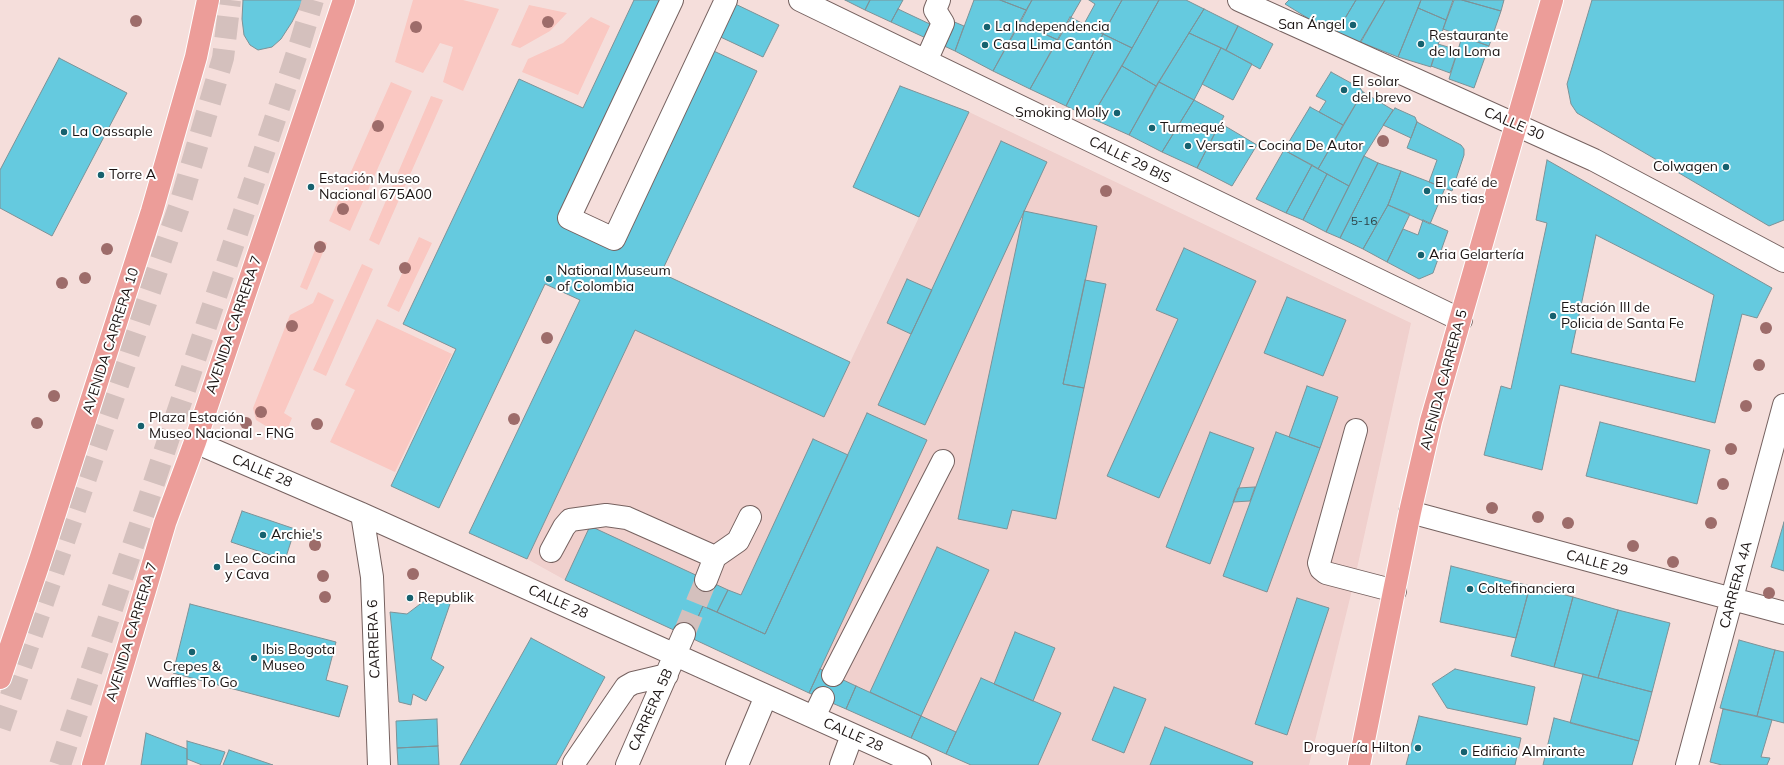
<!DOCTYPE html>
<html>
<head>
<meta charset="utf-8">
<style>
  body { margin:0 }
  canvas { display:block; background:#f5dedb }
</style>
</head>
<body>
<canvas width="1784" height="765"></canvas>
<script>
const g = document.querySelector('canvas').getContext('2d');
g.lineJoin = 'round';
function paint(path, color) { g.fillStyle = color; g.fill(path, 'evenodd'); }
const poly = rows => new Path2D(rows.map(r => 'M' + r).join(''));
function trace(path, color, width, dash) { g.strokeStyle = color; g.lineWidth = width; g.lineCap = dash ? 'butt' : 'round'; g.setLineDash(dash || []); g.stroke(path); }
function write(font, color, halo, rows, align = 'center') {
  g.font = font + ' Mulish,sans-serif'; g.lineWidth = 4; g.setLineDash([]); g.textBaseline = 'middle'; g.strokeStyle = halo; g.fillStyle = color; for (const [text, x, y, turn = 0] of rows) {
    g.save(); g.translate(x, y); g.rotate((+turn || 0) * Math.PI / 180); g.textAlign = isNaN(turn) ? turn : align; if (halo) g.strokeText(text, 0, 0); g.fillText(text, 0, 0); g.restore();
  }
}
paint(poly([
  [969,112,1411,323,1354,582,1309,765,971,765,565,580,527,559,635,330,824,417]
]), '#f0d0cd');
paint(poly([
  [413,0,463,0,499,9,463,91,443,82,453,47,440,43,423,73,395,62],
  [529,5,567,13,550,31,520,48,511,45],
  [591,17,610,26,578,95,522,72,528,59,563,43],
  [391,82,412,91,350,231,329,221],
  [431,96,443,100,379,245,369,240],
  [419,237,432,243,399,312,387,306],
  [319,240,327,243,307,290,300,287],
  [362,264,373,269,326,376,313,370],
  [318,292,334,300,284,413,292,418,284,437,256,420,253,408,290,315,313,303],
  [377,319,452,354,395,472,330,442,355,390,345,385]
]), '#fac8c2');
const building = poly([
  [243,0,303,0,292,22,281,39,272,47,258,50,250,45,244,35,242,19,243,0],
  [634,0,672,0,569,218,614,239,705,47,757,71,661,273,850,362,824,417,635,330,527,559,469,533,580,300,545,284,439,508,391,486,456,349,403,324,519,79,583,108,634,0],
  [727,0,779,25,763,57,712,33,727,0],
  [845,0,870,0,865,10,845,0],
  [870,0,903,0,891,22,865,10,870,0],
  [974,0,1000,0,1026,10,993,71,955,51,974,0],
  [1000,0,1032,0,1026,10,1000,0],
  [1032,0,1081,0,1058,40,1020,23,1032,0],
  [1089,0,1122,0,1103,34,1084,24,1095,4,1089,0],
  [1122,0,1159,0,1132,48,1103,34,1122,0],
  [1159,0,1186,0,1204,9,1156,86,1122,66,1159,0],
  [1289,0,1356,0,1335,35,1285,4,1289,0],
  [1356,0,1385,0,1358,47,1335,35,1356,0],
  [1385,0,1421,0,1398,57,1360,42,1385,0],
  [1421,0,1453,0,1446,20,1418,8,1421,0],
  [1454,0,1462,0,1501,11,1489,46,1443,29,1454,0],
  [1462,0,1504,0,1501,11,1462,0],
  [1592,0,1784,0,1784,220,1769,226,1577,113,1571,104,1567,84,1592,0],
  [1418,8,1446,20,1431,67,1398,57,1418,8],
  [898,9,934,26,928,39,891,22,898,9],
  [1204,9,1238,26,1226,50,1189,33,1204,9],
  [1070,17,1103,34,1066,106,1030,89,1070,17],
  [952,21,964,26,955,51,942,45,952,21],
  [1020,23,1058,40,1030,89,993,71,1020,23],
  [1238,26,1273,44,1260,69,1226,50,1238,26],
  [1189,33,1221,48,1194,100,1159,82,1189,33],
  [1103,34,1132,48,1091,118,1066,106,1103,34],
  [1462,37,1489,46,1474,88,1449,79,1462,37],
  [1438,44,1458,50,1450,73,1431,66,1438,44],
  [1221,48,1252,64,1233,100,1202,84,1221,48],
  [59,58,127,93,52,236,0,208,0,170,59,58],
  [1122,66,1156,86,1129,135,1091,118,1122,66],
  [1331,72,1360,88,1363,92,1343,125,1319,112,1326,101,1316,96,1331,72],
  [1159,82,1194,100,1162,152,1129,135,1159,82],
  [900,86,969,112,919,217,853,187,900,86],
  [1363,92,1393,110,1364,156,1349,186,1318,169,1363,92],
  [1194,100,1224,116,1197,168,1162,152,1194,100],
  [1310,107,1343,125,1318,169,1284,150,1310,107],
  [1395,108,1415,117,1417,122,1411,138,1383,125,1395,108],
  [1417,122,1461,145,1464,149,1464,155,1452,191,1429,182,1437,160,1407,148,1417,122],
  [1220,123,1257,145,1232,186,1197,168,1220,123],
  [1001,141,1047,162,925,425,878,405,1001,141],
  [1284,150,1312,165,1286,213,1256,199,1284,150],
  [1364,156,1378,163,1340,238,1326,232,1364,156],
  [1547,160,1772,288,1757,318,1742,314,1715,423,1560,385,1542,470,1484,455,1501,386,1511,389,1547,223,1536,220,1547,160],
  [1596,235,1714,295,1695,382,1571,353,1596,235],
  [1378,163,1401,171,1388,205,1363,249,1340,238,1378,163],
  [1312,165,1327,174,1303,220,1286,213,1312,165],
  [1401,171,1445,188,1430,224,1388,205,1401,171],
  [1327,174,1349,186,1326,232,1303,220,1327,174],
  [1388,205,1410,214,1387,262,1363,249,1388,205],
  [1024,211,1097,226,1063,384,1084,388,1056,519,1012,510,1007,529,958,519,1024,211],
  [1423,220,1448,231,1433,273,1419,279,1387,262,1403,229,1418,235,1423,220],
  [1184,248,1256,281,1159,498,1107,476,1178,319,1156,310,1184,248],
  [907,279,932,290,911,334,887,323,907,279],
  [1085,280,1106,284,1084,388,1063,384,1085,280],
  [1287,297,1346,320,1323,376,1264,353,1287,297],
  [1307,386,1338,397,1320,448,1289,437,1307,386],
  [867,413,927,440,809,693,689,637,703,606,765,634,867,413],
  [1600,422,1710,450,1697,504,1586,476,1600,422],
  [1210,432,1254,448,1210,564,1166,547,1210,432],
  [1276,432,1320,448,1267,592,1223,576,1276,432],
  [813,439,848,455,765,634,717,612,728,590,741,595,813,439],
  [1255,487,1250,501,1233,502,1238,488,1255,487],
  [242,511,295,529,285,560,231,542,242,511],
  [1784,522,1784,571,1771,567,1784,522],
  [590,526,728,590,717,612,703,606,689,637,565,580,590,526],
  [937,547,989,570,921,716,870,692,937,547],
  [1451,566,1530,586,1516,638,1440,622,1451,566],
  [1530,586,1573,597,1554,667,1511,656,1530,586],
  [432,595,450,604,431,659,444,667,426,701,413,694,411,705,399,702,390,612,407,614,432,595],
  [1573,597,1618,610,1598,678,1554,667,1573,597],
  [1297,598,1329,608,1287,735,1255,724,1297,598],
  [190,604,336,642,326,680,348,686,339,717,173,673,190,604],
  [1618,610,1670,623,1652,692,1598,678,1618,610],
  [1015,632,1055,648,1033,701,994,684,1015,632],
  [531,638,605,677,556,765,460,765,531,638],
  [1739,640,1775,650,1757,716,1720,708,1739,640],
  [1775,650,1784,652,1784,723,1757,716,1775,650],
  [820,669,856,686,846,709,809,693,820,669],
  [1455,669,1535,687,1527,725,1447,708,1432,684,1455,669],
  [1583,674,1652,692,1639,741,1570,723,1583,674],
  [981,678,1061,713,1038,765,971,765,946,754,981,678],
  [856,686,921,716,911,738,846,709,856,686],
  [1114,687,1146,699,1124,753,1092,740,1114,687],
  [1723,709,1772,720,1761,757,1770,758,1767,765,1722,765,1710,762,1723,709],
  [921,716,956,732,946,754,911,738,921,716],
  [1419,716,1521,738,1515,765,1406,765,1419,716],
  [1554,718,1639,741,1632,765,1543,765,1554,718],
  [437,719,438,746,397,748,396,721,437,719],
  [1165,727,1253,762,1252,765,1150,765,1165,727],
  [146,733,187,749,187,765,141,765,146,733],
  [187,741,225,752,220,765,202,765,187,759,187,741],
  [438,746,439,765,398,765,397,748,438,746],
  [229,750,273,765,223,765,229,750]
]);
paint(building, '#65cadf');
trace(building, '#7d9297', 1);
trace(poly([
  [684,634,706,580],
  [0,728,180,204,223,58,230,0],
  [60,765,300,44,313,0]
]), '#d4c0bd', 22, [22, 11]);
const minor = poly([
  [672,0,569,218,614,239,726,0],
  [800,0,1461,320],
  [1239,0,1594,160,1784,261],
  [926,61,943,23,935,10,939,0],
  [1356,430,1319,563,1321,569,1326,573,1395,591],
  [195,442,362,514,920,765],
  [1410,512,1784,613],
  [362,514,372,577,379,765],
  [551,551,564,527,570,520,606,515,627,518,715,557],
  [706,580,715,557,738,541,750,517],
  [833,675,943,461],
  [814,717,823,698],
  [574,763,626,687,633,683,667,675],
  [627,765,684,634],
  [737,765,766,696],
  [841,765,852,735],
  [1687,765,1784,405]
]);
const major = poly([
  [0,678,41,557,152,211,196,57,208,0],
  [93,765,165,523,195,442,344,0],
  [1359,765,1410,512,1431,421,1552,0]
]);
trace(minor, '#766260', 24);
trace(major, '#fff', 24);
trace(minor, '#fff', 22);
trace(major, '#ec9d99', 22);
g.fillStyle = '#9d6c6a';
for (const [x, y] of [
  [136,21],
  [548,22],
  [416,27],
  [378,126],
  [1383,141],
  [1106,191],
  [343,209],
  [320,247],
  [107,249],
  [405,268],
  [85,278],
  [62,283],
  [292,326],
  [1766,328],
  [547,338],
  [1759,365],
  [54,396],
  [1746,406],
  [261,412],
  [514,419],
  [37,423],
  [246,423],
  [317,424],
  [1731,449],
  [1723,484],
  [1492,508],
  [1538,517],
  [1568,523],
  [1711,523],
  [315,545],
  [1633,546],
  [1673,562],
  [413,574],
  [323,576],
  [1769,593],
  [325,597]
]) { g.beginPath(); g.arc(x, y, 6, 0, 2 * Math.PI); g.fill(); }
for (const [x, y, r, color] of [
  [1353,25,4,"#16616e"],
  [987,27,4,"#16616e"],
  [1421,44,4,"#16616e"],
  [985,45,4,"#16616e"],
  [1344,90,4,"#16616e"],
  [1117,113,4,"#16616e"],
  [1152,128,4,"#16616e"],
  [64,132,4,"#16616e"],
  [1188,146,4,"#16616e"],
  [1726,167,4,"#16616e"],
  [101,175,4,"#16616e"],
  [311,187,4,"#16616e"],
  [1427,191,4,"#16616e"],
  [1421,255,4,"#16616e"],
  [549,279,4,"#16616e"],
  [1553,316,4,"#16616e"],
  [141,426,4,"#16616e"],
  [263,535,4,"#16616e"],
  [217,567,4,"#16616e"],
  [1470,589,4,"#16616e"],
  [410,598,4,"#16616e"],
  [192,652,4,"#16616e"],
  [254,658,4,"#16616e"],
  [1418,748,4,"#16616e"],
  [1464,752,4,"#16616e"]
]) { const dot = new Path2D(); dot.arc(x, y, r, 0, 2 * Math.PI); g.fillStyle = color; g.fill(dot); trace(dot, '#fff', 1.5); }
write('12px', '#2e4246', null, [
  ["5-16",1364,221]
]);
write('14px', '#1b1413', '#fff', [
  ["San Ángel",1345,25,"right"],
  ["La Independencia",995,27],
  ["Restaurante",1429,36],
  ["de la Loma",1429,52],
  ["Casa Lima Cantón",993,45],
  ["El solar",1352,82],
  ["del brevo",1352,98],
  ["Smoking Molly",1109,113,"right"],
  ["Turmequé",1160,128],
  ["La Oassaple",72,132],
  ["Versatil - Cocina De Autor",1196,146],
  ["Colwagen",1718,167,"right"],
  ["Torre A",109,175],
  ["Estación Museo",319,179],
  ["Nacional 675A00",319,195],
  ["El café de",1435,183],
  ["mis tias",1435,199],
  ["Aria Gelartería",1429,255],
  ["National Museum",557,271],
  ["of Colombia",557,287],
  ["Estación III de",1561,308],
  ["Policia de Santa Fe",1561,324],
  ["Plaza Estación",149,418],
  ["Museo Nacional - FNG",149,434],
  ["Archie's",271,535],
  ["Leo Cocina",225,559],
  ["y Cava",225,575],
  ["Coltefinanciera",1478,589],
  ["Republik",418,598],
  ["Ibis Bogota",262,650],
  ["Museo",262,666],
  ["Crepes &",192,667,"center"],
  ["Waffles To Go",192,683,"center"],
  ["Droguería Hilton",1410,748,"right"],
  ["Edificio Almirante",1472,752]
], 'left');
write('14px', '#1b1413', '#fff', [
  ["CALLE 30",1514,124,23],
  ["CALLE 29 BIS",1130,160,26],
  ["AVENIDA CARRERA 7",234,325,-71],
  ["AVENIDA CARRERA 10",111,341,-72],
  ["AVENIDA CARRERA 5",1444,380,-75],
  ["CALLE 28",262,471,23],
  ["CALLE 29",1597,563,15],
  ["CARRERA 4A",1736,585,-75],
  ["CALLE 28",558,602,24],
  ["AVENIDA CARRERA 7",132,632,-73],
  ["CARRERA 6",374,639,-92],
  ["CARRERA 5B",651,710,-66],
  ["CALLE 28",853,735,24]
]);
</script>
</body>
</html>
